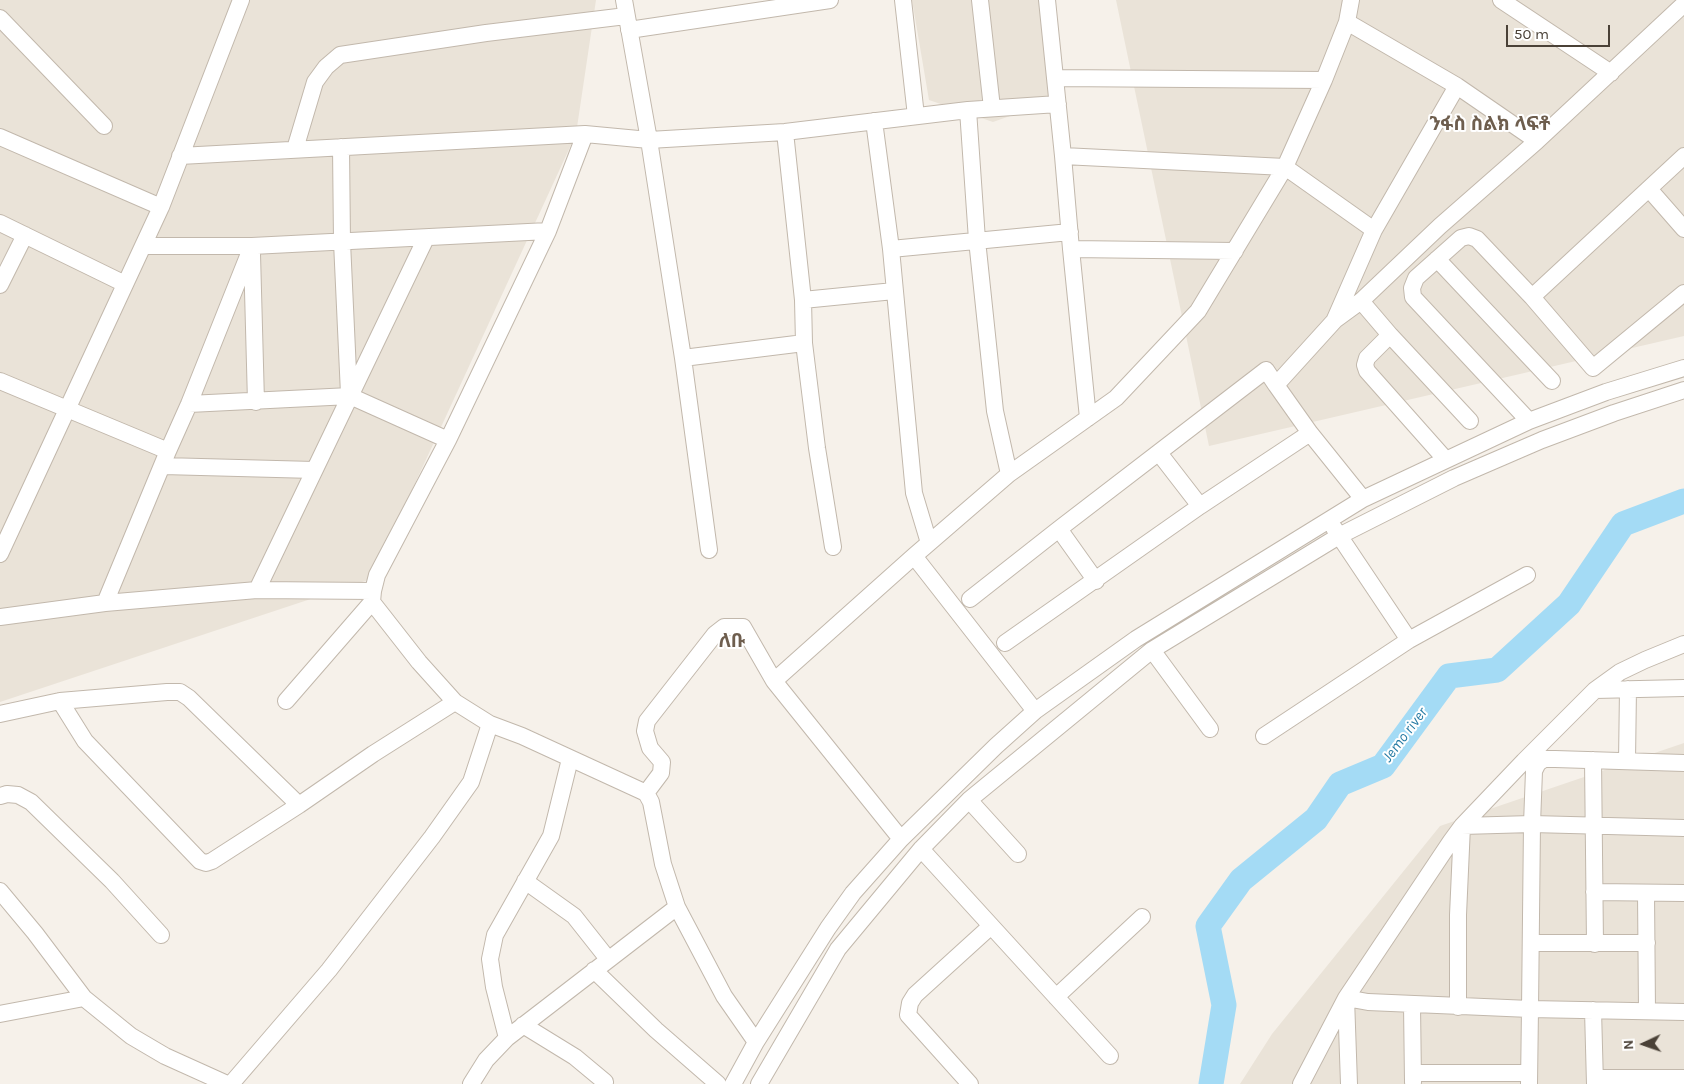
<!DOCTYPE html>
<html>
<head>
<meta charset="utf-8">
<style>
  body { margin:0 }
  #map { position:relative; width:1684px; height:1084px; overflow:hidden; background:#f6f1ea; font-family:Karla,sans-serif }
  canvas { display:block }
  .north { position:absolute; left:1619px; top:1019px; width:50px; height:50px; -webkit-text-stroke:4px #fff; paint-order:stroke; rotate:267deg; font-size:14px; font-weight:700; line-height:20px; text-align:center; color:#4a4137 }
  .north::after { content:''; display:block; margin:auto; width:18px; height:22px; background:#4a4137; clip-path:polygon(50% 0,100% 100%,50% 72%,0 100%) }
  .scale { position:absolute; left:1506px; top:25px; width:104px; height:22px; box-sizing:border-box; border:2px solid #4a4137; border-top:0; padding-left:6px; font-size:15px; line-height:18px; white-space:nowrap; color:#4a4137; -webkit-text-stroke:4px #fff; paint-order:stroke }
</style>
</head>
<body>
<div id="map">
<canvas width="1684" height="1084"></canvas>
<div class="north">N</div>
<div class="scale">50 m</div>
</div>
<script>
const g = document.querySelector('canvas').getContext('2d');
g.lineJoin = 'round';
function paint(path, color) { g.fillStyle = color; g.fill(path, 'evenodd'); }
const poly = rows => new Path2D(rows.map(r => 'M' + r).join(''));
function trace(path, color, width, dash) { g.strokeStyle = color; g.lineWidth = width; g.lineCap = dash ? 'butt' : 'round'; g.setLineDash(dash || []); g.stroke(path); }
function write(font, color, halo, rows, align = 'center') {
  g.font = font + ' Karla,"Noto Sans Ethiopic",sans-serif'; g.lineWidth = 4; g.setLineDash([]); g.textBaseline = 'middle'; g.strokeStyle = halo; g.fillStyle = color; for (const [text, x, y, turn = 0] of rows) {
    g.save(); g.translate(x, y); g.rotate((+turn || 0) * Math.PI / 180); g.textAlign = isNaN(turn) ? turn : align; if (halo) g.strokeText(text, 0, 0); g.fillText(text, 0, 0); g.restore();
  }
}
paint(poly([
  [0,0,596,0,576,134,371,579,0,702],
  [912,0,1039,0,1055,100,993,122,929,100],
  [1116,0,1684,0,1684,336,1209,446],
  [1684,743,1684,1084,1240,1084,1272,1034,1440,826]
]), '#eae3d8');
trace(poly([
  [1211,1084,1224,1005,1208,926,1241,880,1316,819,1340,784,1383,766,1449,676,1497,670,1569,604,1623,524,1684,501]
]), '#a4dbf5', 25);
const minor = poly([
  [624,0,649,140,683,358,709,550],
  [903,0,916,116],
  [980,0,992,108],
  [1047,0,1063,156,1071,249,1235,251],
  [1501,0,1611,73],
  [0,18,104,126],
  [1347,22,1457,86,1537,141],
  [629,30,830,0],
  [1055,78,1324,80],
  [968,110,977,240,995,411,1009,474],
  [874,121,891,249,914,493,929,543],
  [785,132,803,300,804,343,817,448,833,547],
  [585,134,548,231,448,440,377,575,373,591,372,602,419,662,455,702,490,724,522,736,646,793,651,802,663,864,677,907,724,996,756,1042],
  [0,137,161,207],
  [341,147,342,242,349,394],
  [295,149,315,82,326,67,340,55,486,33,626,16],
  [180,156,585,134,649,140,785,132,968,110,1058,104],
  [1063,156,1285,167,1374,230,1457,86],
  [1649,189,1684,229],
  [0,223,125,284],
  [143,246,252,246,548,231],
  [891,249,1070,232],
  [1071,249,1088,418],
  [252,254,256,402],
  [1437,259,1552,381],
  [0,285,25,235],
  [1532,297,1684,156],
  [803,300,894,291],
  [1361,301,1390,335,1470,421],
  [1335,319,1374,230],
  [1390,335,1367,358,1365,365,1367,371,1446,460],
  [683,358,804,343],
  [0,381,168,451],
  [189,404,350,396,448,440],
  [1529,421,1413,297,1412,288,1416,278,1461,238,1469,236,1477,239,1532,297,1593,368,1684,293],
  [1310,433,1363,499],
  [1159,453,1200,506],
  [163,466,314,470],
  [1334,528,1409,640],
  [1059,529,1096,581],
  [0,554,161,207,241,0],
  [914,556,1035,711],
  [257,590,426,238],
  [970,599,1059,529,1266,370,1276,385,1335,320,1361,301,1440,226,1537,141,1684,4],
  [105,603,168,451,189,404,252,246],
  [0,617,105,603,257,590,373,591],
  [1005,643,1200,506,1310,433,1276,385],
  [1152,650,1210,729],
  [1595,690,1684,688],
  [60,701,85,741,200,861,206,863,212,861,299,805,373,754,455,702],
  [286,701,372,602],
  [0,714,60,701,167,692,180,692,189,698,299,805],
  [1264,736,1409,640,1527,575],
  [1593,760,1595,944],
  [1627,761,1628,689],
  [1684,763,1555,759,1544,759,1538,763,1534,771,1532,824,1530,1009,1684,1012],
  [646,793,661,773,662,762,650,748,645,731,647,721,715,634,724,627,743,627,774,681],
  [0,796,7,794,18,795,31,802,112,881,161,935],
  [969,800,1018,854],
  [901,839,774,681,914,556,1009,474,1116,398,1198,311,1285,167,1324,80,1347,22,1351,0],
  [921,849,1110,1056],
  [525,881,574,916,608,959],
  [0,891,35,933,84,998,131,1036,165,1056,227,1084],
  [1594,892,1684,893],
  [1646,893,1647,1011],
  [1531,943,1647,943],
  [594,970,656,1030,718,1084],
  [1056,997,1142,917],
  [1412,1005,1413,1082],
  [1458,1007,1458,915,1462,826,1532,824,1684,828],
  [1593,1010,1595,1084],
  [0,1014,84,998],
  [523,1025,575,1057,605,1082],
  [507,1038,494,987,490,959,495,935,551,836,570,759],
  [1413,1073,1529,1073],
  [1595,1078,1684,1078],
  [231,1084,329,970,432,837,471,782,490,724],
  [471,1084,486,1060,507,1038,677,907],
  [733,1084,756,1042,828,928,853,893,901,839,996,746,1035,711,1136,639,1363,499,1529,421,1606,392,1684,368],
  [759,1084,838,949,921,849,969,800,1152,650,1339,536,1454,478,1542,440,1614,413,1684,390],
  [970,1084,908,1015,910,1003,915,995,991,926],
  [1301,1084,1346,998,1368,1002,1530,1009,1529,1084],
  [1349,1084,1346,998,1451,841,1462,826,1524,761,1595,690,1620,672,1645,660,1684,644]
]);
trace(minor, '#c2b8ac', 18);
trace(minor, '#fff', 16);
write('italic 15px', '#257aa3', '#fff', [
  ["Jemo river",1405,735,-53]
]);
write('bold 19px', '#6e5e4e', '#fff', [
  ["ንፋስ ስልክ ላፍቶ",1490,125],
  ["ለቡ",732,642]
]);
</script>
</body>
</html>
